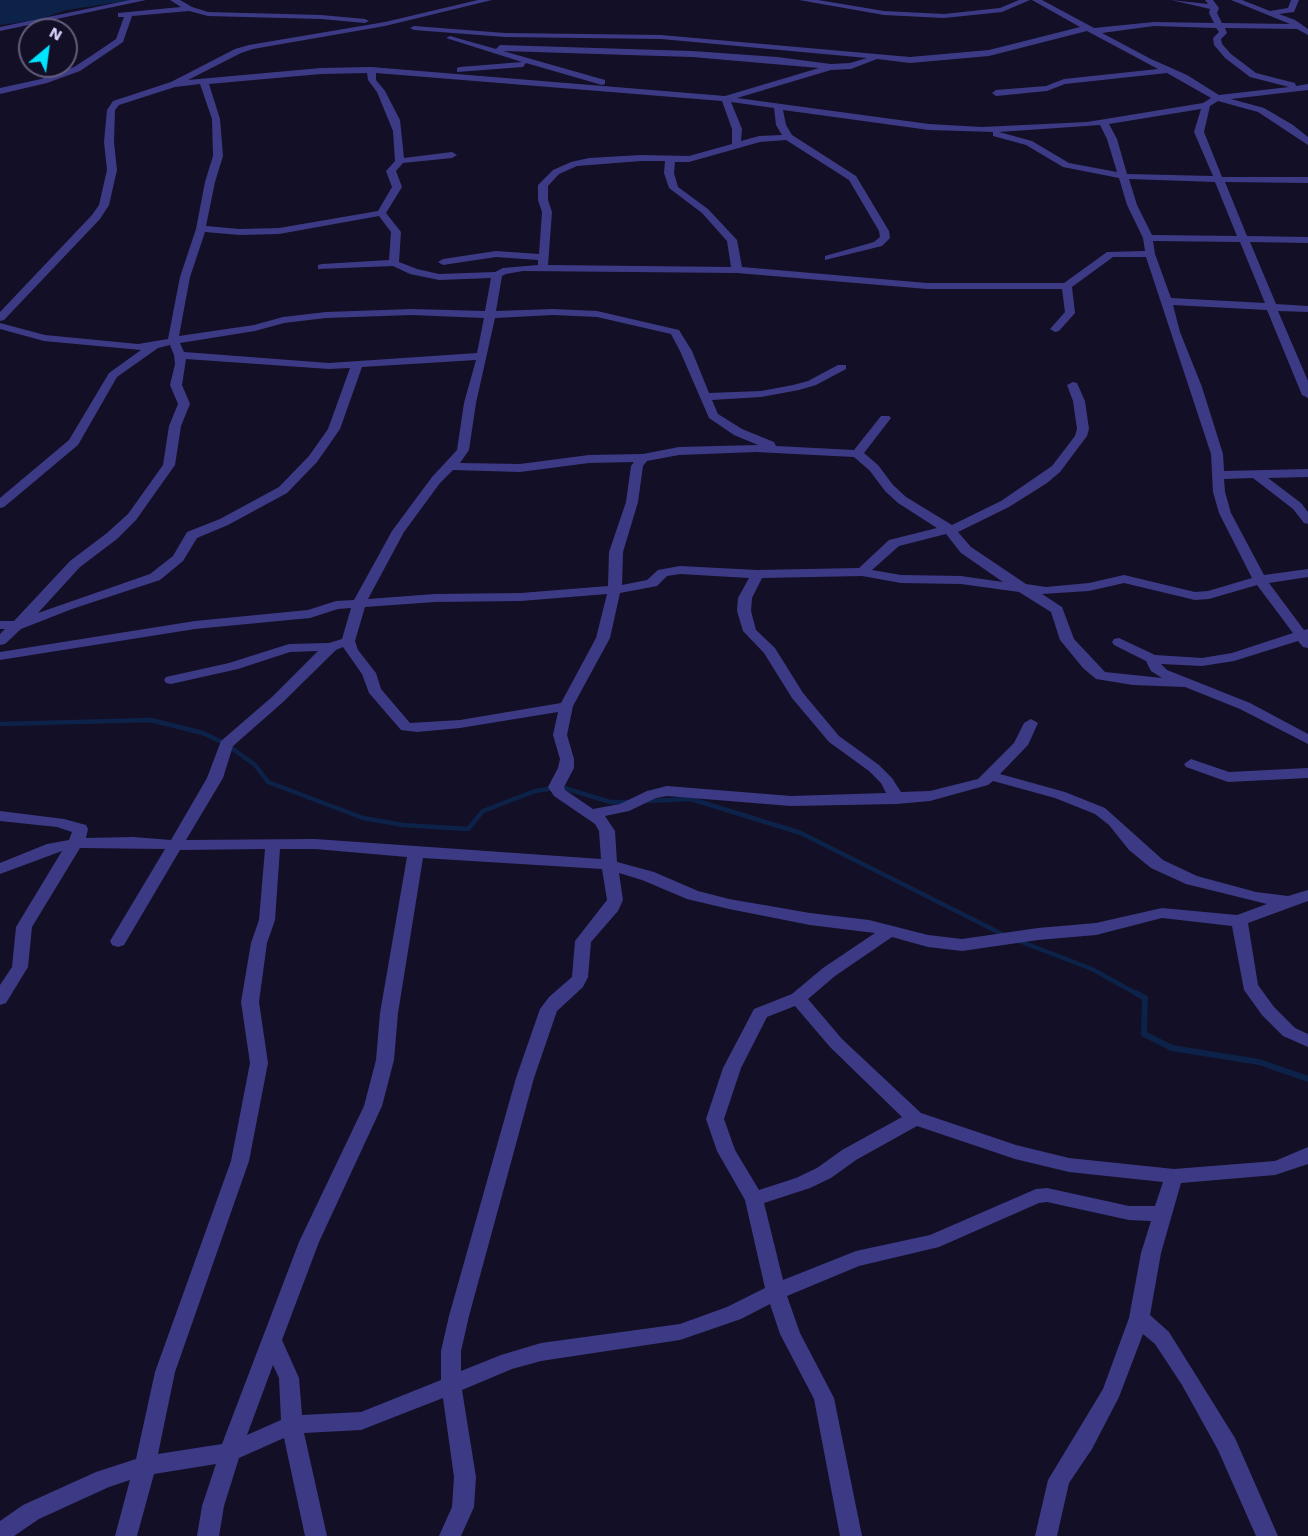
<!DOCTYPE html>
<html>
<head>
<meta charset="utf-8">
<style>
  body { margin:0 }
  #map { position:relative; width:1308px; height:1536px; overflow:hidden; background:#130f26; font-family:"Work Sans",sans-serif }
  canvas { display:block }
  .north { position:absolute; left:18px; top:18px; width:60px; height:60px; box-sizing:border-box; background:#130f26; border:2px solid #625e7d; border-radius:50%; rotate:29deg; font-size:16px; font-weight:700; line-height:24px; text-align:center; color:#d9d4ff }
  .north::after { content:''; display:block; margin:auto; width:21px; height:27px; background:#00e5ff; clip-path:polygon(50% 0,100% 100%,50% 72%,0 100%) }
</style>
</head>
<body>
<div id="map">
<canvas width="1308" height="1536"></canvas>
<div class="north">N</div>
</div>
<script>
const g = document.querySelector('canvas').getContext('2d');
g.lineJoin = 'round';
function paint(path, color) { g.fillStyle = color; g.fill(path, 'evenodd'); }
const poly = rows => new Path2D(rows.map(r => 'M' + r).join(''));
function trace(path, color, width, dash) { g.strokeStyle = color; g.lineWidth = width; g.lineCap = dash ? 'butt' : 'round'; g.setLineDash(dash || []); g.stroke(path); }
paint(poly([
  [0,0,134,0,66,10,38,20,0,25]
]), '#0c2248');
trace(poly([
  [0,724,151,720,203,733,226,744,255,765,268,782,363,818,403,825,468,829,483,811,535,791,561,787,610,802,628,802],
  [645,801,691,799,801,833,1006,936],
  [1019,941,1092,969,1139,995]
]), '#0c2248', 4.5);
trace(poly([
  [1136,993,1145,998,1144,1034,1172,1048,1259,1062,1308,1079]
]), '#0c2248', 6);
paint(poly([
  [130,0,146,0,0,31,0,27,130,0],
  [170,0,180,0,192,7,208,12,321,15,365,19,369,21,365,23,321,19,208,16,189,11,132,16,123,42,80,71,47,83,0,94,0,88,41,79,74,67,91,56,116,39,124,17,118,17,118,13,181,7,170,0],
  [478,0,492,0,385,26,253,49,241,53,188,80,321,68,371,67,725,96,819,68,692,57,503,51,605,80,605,84,602,85,526,63,523,67,457,72,457,68,460,67,522,62,446,38,450,36,496,49,500,45,692,51,777,57,831,64,850,63,867,58,661,39,505,37,414,30,410,28,414,26,505,33,661,35,910,57,989,50,1080,27,1032,0,1042,0,1094,28,1154,22,1214,23,1209,13,1210,9,1171,0,1208,4,1205,0,1213,0,1219,8,1217,13,1222,23,1290,24,1231,0,1242,0,1270,11,1288,8,1291,0,1299,0,1294,12,1279,14,1295,20,1308,29,1308,35,1297,29,1225,28,1227,33,1221,39,1222,44,1231,54,1256,73,1295,83,1296,86,1308,84,1308,90,1231,99,1264,108,1293,125,1308,137,1308,145,1258,112,1218,101,1210,106,1204,132,1222,177,1308,177,1308,183,1225,182,1247,236,1308,237,1308,243,1250,242,1276,304,1308,306,1308,312,1278,311,1308,381,1308,398,1302,395,1267,310,1173,305,1180,332,1202,387,1223,454,1224,471,1308,469,1308,477,1268,478,1301,503,1308,512,1308,524,1304,523,1293,509,1253,478,1224,479,1225,492,1231,513,1264,575,1308,569,1308,577,1269,583,1304,630,1308,629,1308,648,1303,647,1298,641,1234,661,1202,666,1161,664,1167,670,1250,703,1308,734,1308,744,1240,709,1185,687,1133,685,1096,679,1083,668,1060,640,1051,612,1019,592,961,584,901,583,862,576,762,578,752,598,751,611,756,630,775,648,803,693,839,736,879,765,892,778,901,792,930,791,978,779,1014,743,1024,723,1031,719,1038,723,1028,745,1000,774,1065,792,1105,808,1163,860,1197,876,1256,892,1288,896,1308,890,1308,901,1248,923,1258,985,1274,1007,1295,1028,1308,1034,1308,1047,1283,1036,1262,1015,1244,990,1232,926,1162,918,1096,935,1038,940,962,951,928,947,892,937,835,976,808,999,842,1039,921,1113,1016,1145,1069,1158,1174,1169,1275,1161,1308,1147,1308,1164,1275,1175,1181,1183,1161,1253,1150,1315,1169,1332,1235,1438,1278,1536,1256,1536,1218,1450,1182,1385,1155,1344,1143,1334,1119,1397,1092,1449,1069,1483,1057,1536,1035,1536,1048,1480,1103,1389,1129,1318,1141,1253,1151,1221,1129,1220,1047,1202,1039,1203,939,1247,859,1266,787,1296,800,1333,834,1398,862,1536,840,1536,814,1399,780,1334,770,1304,741,1319,680,1340,541,1361,512,1369,462,1390,476,1477,474,1507,461,1536,439,1536,452,1507,454,1477,443,1398,361,1430,304,1433,327,1536,305,1536,284,1438,239,1458,224,1506,219,1536,197,1536,202,1506,216,1464,154,1474,137,1536,115,1536,130,1480,109,1487,39,1519,14,1536,0,1536,0,1521,23,1505,96,1472,136,1459,155,1372,231,1161,250,1063,241,1002,251,943,259,920,265,849,180,850,124,945,118,947,112,945,110,941,165,849,80,848,32,927,28,967,6,1003,0,1005,0,985,12,967,16,927,62,851,0,874,0,863,47,844,69,840,72,832,57,827,0,821,0,811,64,819,86,825,88,829,86,838,133,837,171,840,207,778,221,741,272,697,318,651,290,652,238,669,171,684,166,683,164,680,166,677,229,663,289,644,329,643,342,639,351,608,338,609,310,618,195,629,0,660,0,652,195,621,308,610,336,601,354,600,392,531,432,477,457,450,464,403,476,360,362,367,340,429,317,462,287,493,228,525,197,538,183,561,160,580,72,609,21,629,5,644,0,645,0,634,5,629,0,629,0,621,14,621,70,561,107,533,128,514,163,465,169,426,178,404,170,385,175,364,174,355,170,345,158,348,117,377,78,445,4,507,0,508,0,498,69,440,109,373,141,350,44,341,0,329,0,323,45,335,138,344,168,339,180,277,196,229,205,182,213,156,212,119,200,84,175,87,119,105,115,110,114,142,117,170,109,205,100,219,4,320,0,321,0,312,92,215,99,205,107,170,104,142,107,110,113,101,171,82,235,49,249,45,385,22,478,0],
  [1154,26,1216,28,1219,32,1213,38,1214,45,1225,58,1250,77,1289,87,1219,95,1187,75,1151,59,1102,33,1154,26],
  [1087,31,1158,69,1064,79,1046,86,996,90,992,93,996,96,1047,91,1065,84,1167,73,1211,98,1203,103,1087,122,982,127,929,124,737,98,831,70,851,69,877,59,910,63,989,56,1087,31],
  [367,73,368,80,377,92,393,131,395,161,386,171,392,187,378,211,279,228,240,229,206,226,215,182,223,156,220,119,209,84,321,74,367,73],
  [376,73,722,101,732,129,732,144,689,156,641,155,589,158,571,162,553,170,538,185,538,200,542,212,539,254,496,251,443,259,438,262,443,265,496,257,538,260,538,265,503,268,495,272,439,274,417,269,399,262,401,232,386,213,402,187,396,171,403,163,452,158,457,155,452,152,404,158,400,120,385,91,376,80,376,73],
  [731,102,774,108,776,125,782,135,759,136,741,141,742,129,731,102],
  [1201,109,1194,132,1213,176,1127,174,1117,139,1109,124,1201,109],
  [783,110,929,130,993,132,993,136,1026,145,1063,167,1119,178,1127,205,1143,238,1145,251,1107,252,1064,283,927,283,742,267,737,240,708,209,678,187,674,173,675,162,689,162,760,142,786,140,849,180,879,231,880,237,874,242,825,256,825,260,882,246,890,238,889,231,856,176,792,135,786,125,783,110],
  [1100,125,1107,139,1117,172,1069,163,1032,141,999,132,1100,125],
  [641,161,665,161,664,173,669,188,702,213,727,241,731,267,548,265,552,212,548,200,548,186,559,174,577,166,641,161],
  [1129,179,1215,182,1237,236,1152,235,1137,205,1129,179],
  [379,216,391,232,389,260,322,264,318,265,318,269,393,266,410,274,439,280,491,278,485,311,412,309,326,312,283,317,254,325,179,336,190,277,205,232,240,235,279,234,379,216],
  [1153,241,1240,242,1265,303,1171,298,1155,254,1153,241],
  [1113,257,1146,257,1211,454,1213,492,1219,513,1252,578,1208,591,1195,592,1124,575,1089,583,1046,587,1026,584,971,547,958,532,1009,507,1047,483,1060,472,1087,436,1089,429,1085,401,1077,383,1073,382,1067,385,1073,401,1077,429,1075,436,1052,466,1001,501,952,525,906,497,893,485,878,465,864,453,891,418,889,416,881,416,854,450,776,446,774,442,742,429,718,414,712,400,761,397,799,390,816,385,846,369,846,365,838,365,808,381,793,385,761,391,709,393,692,351,679,330,597,311,553,309,496,311,502,276,506,274,523,271,737,273,927,289,1062,289,1065,312,1050,329,1055,332,1059,331,1075,313,1072,287,1113,257],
  [412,315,484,318,477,353,329,363,184,352,180,343,255,331,284,323,326,318,412,315],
  [553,315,597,317,671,334,680,351,709,418,734,435,758,445,679,447,643,454,589,455,520,464,460,463,469,450,476,403,495,318,553,315],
  [186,359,329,369,350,368,328,429,309,456,279,487,220,519,187,532,173,556,150,574,38,613,80,567,117,539,136,520,175,465,181,426,190,404,182,385,186,359],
  [756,452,854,457,870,471,885,491,898,503,937,528,889,540,859,568,757,570,680,566,658,570,647,580,622,585,623,552,638,502,643,466,647,461,679,455,756,452],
  [634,462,631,466,626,502,609,552,608,586,521,593,435,594,368,599,404,532,440,483,453,470,520,472,589,463,634,462],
  [946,534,961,553,1003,582,961,576,901,575,872,570,899,546,946,534],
  [680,574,749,578,738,598,737,611,743,631,764,653,792,698,829,742,869,771,881,783,886,793,791,796,667,786,647,791,620,804,593,809,565,790,564,787,574,768,574,759,567,735,573,706,610,638,620,593,657,586,667,576,680,574],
  [1124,583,1195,600,1209,599,1257,585,1293,633,1232,653,1202,658,1155,655,1119,638,1114,639,1112,642,1114,645,1146,661,1151,671,1162,678,1105,672,1074,639,1062,607,1042,594,1089,591,1124,583],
  [607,594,596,638,561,703,460,720,410,723,381,689,376,673,358,650,355,641,365,607,435,602,521,601,607,594],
  [343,647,362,674,369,693,401,730,417,732,460,728,558,712,553,735,560,759,558,768,548,787,554,796,595,824,599,831,601,859,315,839,186,840,223,778,233,746,282,703,336,650,343,647],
  [993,781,1055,798,1095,814,1109,825,1129,850,1151,868,1186,884,1267,904,1237,915,1162,908,1096,923,1038,928,962,939,928,935,869,920,810,913,729,899,698,891,654,872,617,862,615,831,605,816,629,811,656,798,667,796,791,806,897,804,930,801,988,785,993,781],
  [280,849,315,849,407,857,380,1013,376,1060,364,1106,299,1242,222,1444,158,1454,175,1372,249,1161,268,1063,259,1002,267,943,275,920,280,849],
  [423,858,602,869,607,900,575,941,572,977,549,997,540,1009,516,1078,449,1316,441,1351,441,1380,361,1412,302,1415,299,1378,282,1340,319,1242,382,1106,394,1060,398,1013,423,858],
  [619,873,642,880,687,899,729,909,810,925,875,933,823,968,792,994,754,1009,723,1068,706,1119,717,1151,745,1200,765,1288,727,1307,680,1324,541,1343,501,1355,461,1371,461,1351,469,1316,534,1078,557,1011,583,987,588,977,591,942,618,911,623,900,619,873],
  [795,1006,830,1047,902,1117,842,1150,817,1168,796,1178,759,1190,735,1150,724,1119,741,1068,767,1017,795,1006],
  [917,1126,1015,1159,1069,1172,1163,1182,1155,1206,1129,1206,1047,1188,1036,1189,930,1235,856,1251,783,1280,764,1203,810,1188,831,1178,856,1160,917,1126],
  [273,1365,279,1378,281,1420,247,1435,273,1365],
  [799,0,818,0,884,11,944,14,1000,8,1019,0,1030,0,1002,12,944,18,884,15,799,0],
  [1191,759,1229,772,1308,768,1308,778,1228,782,1186,767,1184,764,1191,759]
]), '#3d3a85');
</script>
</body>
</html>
